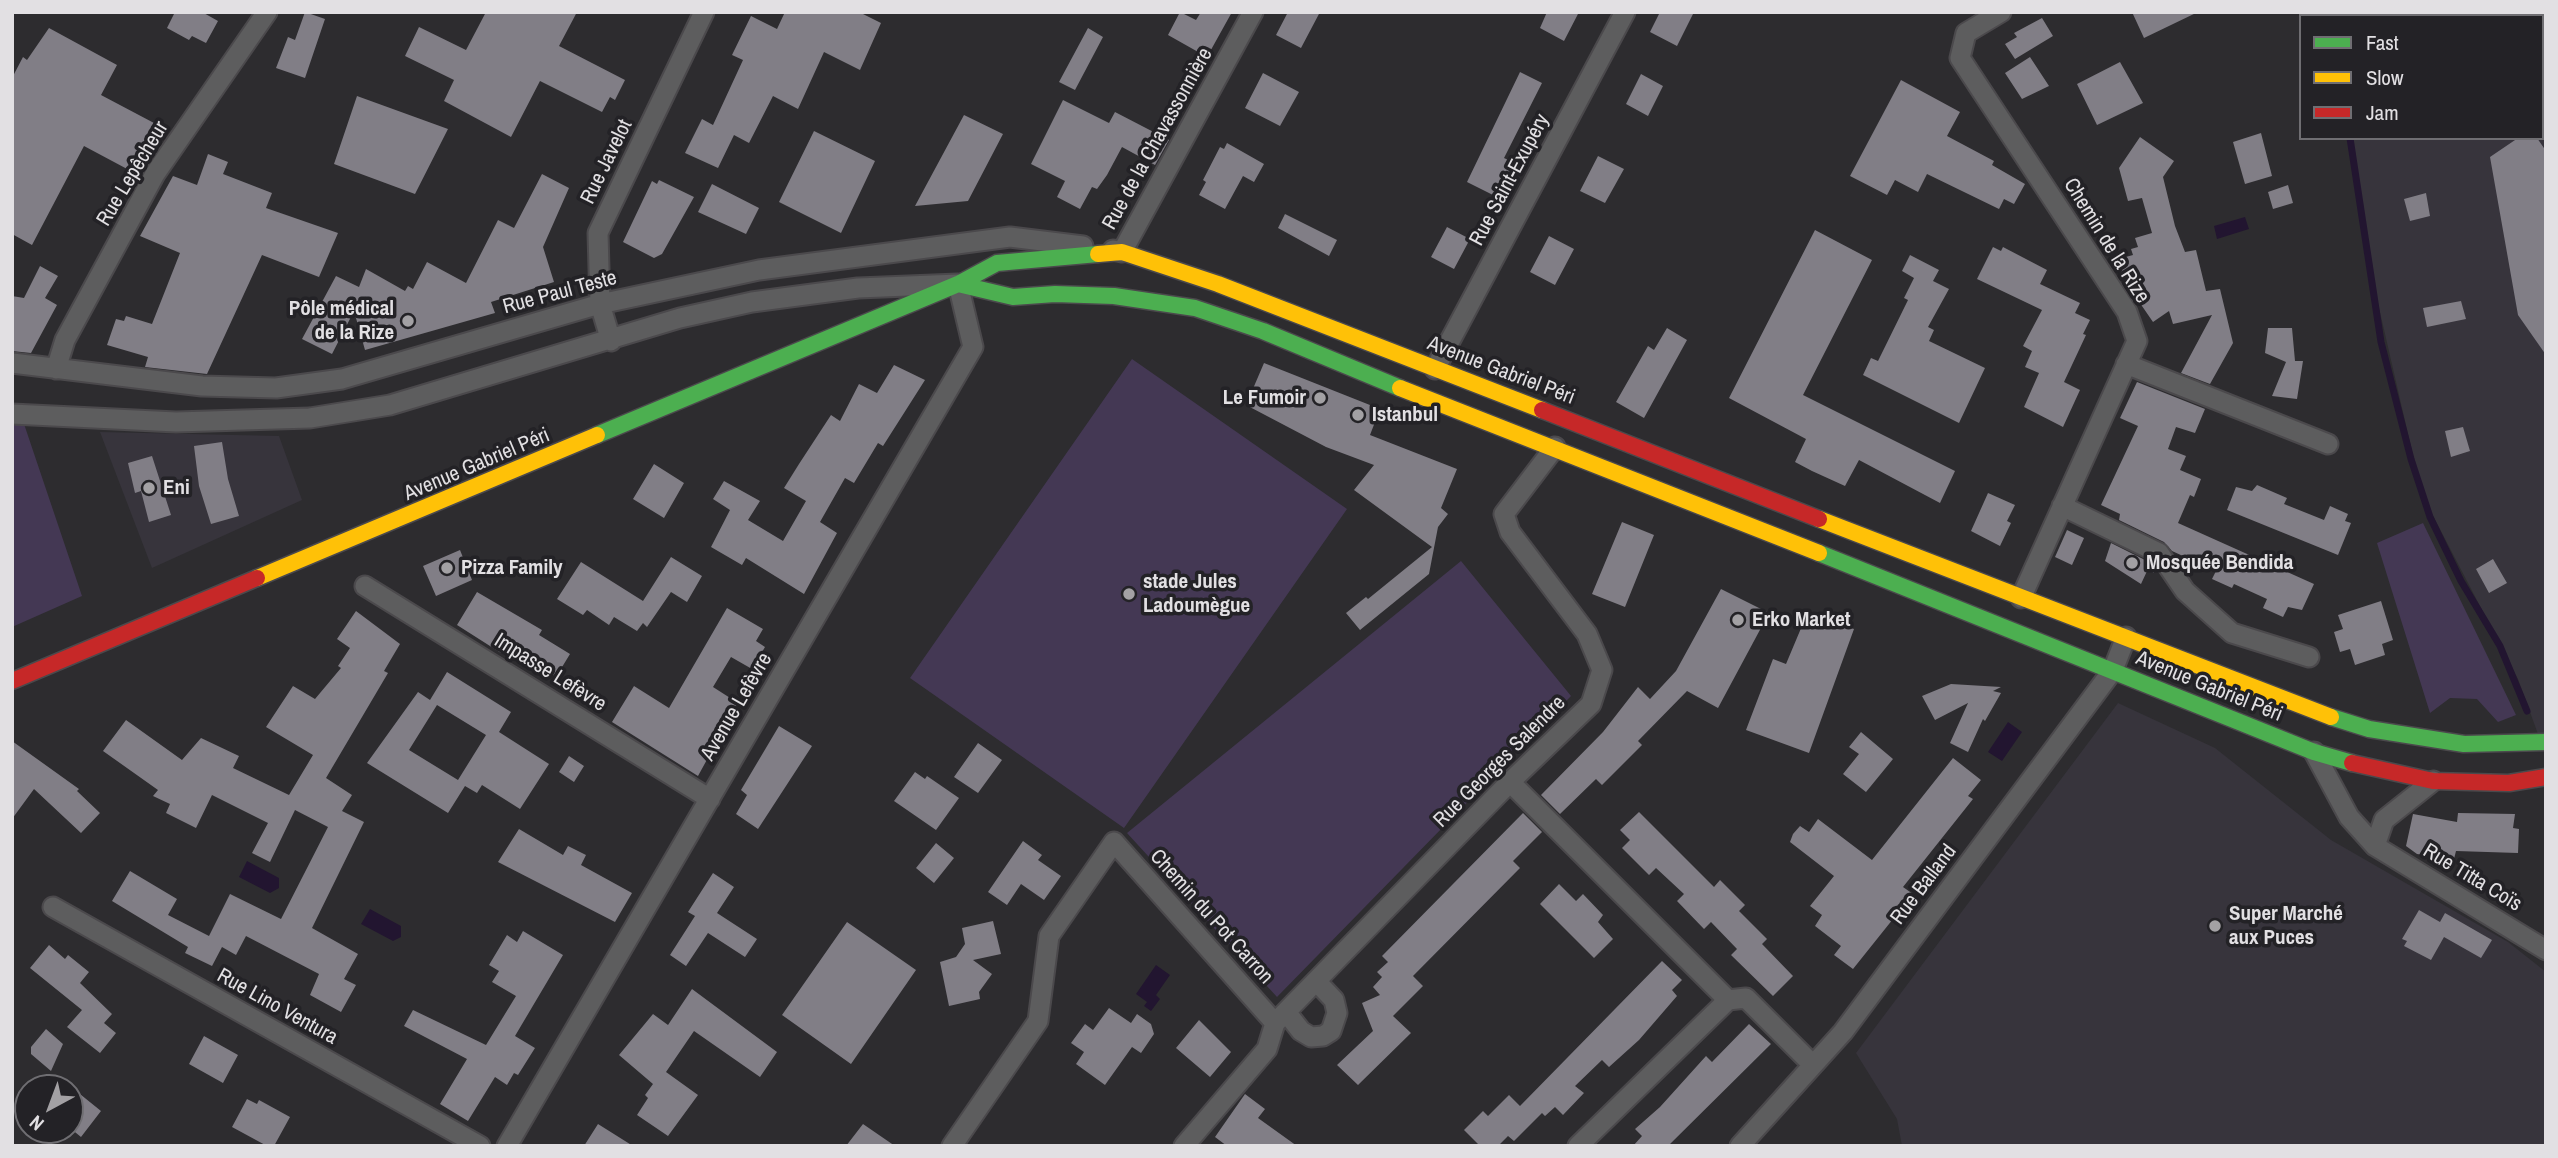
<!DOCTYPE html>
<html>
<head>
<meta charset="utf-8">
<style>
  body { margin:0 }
  #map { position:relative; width:2558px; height:1158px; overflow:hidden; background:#2d2c2f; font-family:"Archivo Narrow",sans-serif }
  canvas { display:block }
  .frame { position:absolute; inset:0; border:14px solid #e2e0e3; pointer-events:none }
  .legend { position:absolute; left:2299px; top:14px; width:245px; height:126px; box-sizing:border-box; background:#232226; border:2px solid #6f6e72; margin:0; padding:9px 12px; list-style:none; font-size:21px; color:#e2e0e3 }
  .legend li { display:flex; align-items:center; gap:14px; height:35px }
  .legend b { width:35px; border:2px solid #6f6e72 }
  .north { position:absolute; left:14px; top:1074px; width:70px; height:70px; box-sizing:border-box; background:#232226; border:2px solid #6f6e72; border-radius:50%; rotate:221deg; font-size:19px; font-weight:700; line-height:28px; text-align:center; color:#e2e0e3 }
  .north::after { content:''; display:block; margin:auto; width:24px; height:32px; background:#a3a1a4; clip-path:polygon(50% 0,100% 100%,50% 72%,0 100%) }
</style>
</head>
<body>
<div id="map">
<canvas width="2558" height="1158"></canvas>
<div class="frame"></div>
<ul class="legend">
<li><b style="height:9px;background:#4caf50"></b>Fast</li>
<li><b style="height:9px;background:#ffc107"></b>Slow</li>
<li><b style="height:9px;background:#c62828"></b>Jam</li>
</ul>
<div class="north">N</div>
</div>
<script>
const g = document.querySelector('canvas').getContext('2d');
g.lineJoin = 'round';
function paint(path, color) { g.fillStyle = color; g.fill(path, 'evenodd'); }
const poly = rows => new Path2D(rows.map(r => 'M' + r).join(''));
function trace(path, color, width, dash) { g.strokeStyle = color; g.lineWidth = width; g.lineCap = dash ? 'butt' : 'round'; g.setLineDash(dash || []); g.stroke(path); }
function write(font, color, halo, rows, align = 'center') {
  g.font = font + ' "Archivo Narrow",sans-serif'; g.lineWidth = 7; g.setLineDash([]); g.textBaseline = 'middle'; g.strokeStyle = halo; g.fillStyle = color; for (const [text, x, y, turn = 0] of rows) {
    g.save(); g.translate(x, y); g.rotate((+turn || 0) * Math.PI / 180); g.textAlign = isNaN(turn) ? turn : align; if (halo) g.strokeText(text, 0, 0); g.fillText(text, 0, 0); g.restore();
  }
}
paint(poly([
  [2546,16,2546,756,2518,679,2430,510,2414,460,2377,299,2352,138,2542,138,2542,19],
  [100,432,279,436,302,500,152,568],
  [2118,703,2215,748,2331,840,2508,942,2546,972,2546,1146,1902,1146,1897,1119,1856,1053]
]), '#37343c');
paint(poly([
  [1132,359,1347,509,1124,828,910,678],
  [12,415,21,415,82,596,12,627],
  [2423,523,2516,715,2498,722,2477,699,2450,698,2430,713,2377,543],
  [1461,561,1571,696,1277,997,1127,833]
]), '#443854');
paint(poly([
  [2245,217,2249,229,2217,239,2214,226],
  [2008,722,2022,732,2002,761,1988,752],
  [247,861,279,878,279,888,270,893,239,877],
  [370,909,401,926,401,937,393,941,361,924],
  [1156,965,1170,975,1156,995,1160,999,1151,1011,1144,1006,1147,1002,1136,994]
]), '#221530');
trace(poly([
  [2340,12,2340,16],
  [2350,138,2381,342,2411,459,2430,517,2461,581,2500,646,2527,711]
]), '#221530', 7);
paint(poly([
  [175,12,202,12,218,21,206,43,192,36,189,40,167,28],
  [305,12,325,19,305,78,276,68,288,37,295,40],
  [486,12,577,12,559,46,625,80,615,100,610,97,602,112,540,81,511,137,444,101,454,80,405,56,419,27,466,50],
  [785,12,859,12,881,23,860,70,824,52,798,109,773,96,749,143,734,135,718,168,685,153,702,119,713,125,743,60,732,55,751,16,777,29],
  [1180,12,1196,20,1201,12,1232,12,1207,57,1168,35],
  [1288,12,1320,12,1301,48,1276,35],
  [1547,12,1579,12,1564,41,1540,28],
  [1660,12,1694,12,1677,46,1650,32],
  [2132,12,2198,12,2144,38],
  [2042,18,2053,36,2015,59,2005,44,2017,37,2014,33],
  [49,28,117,65,101,95,154,123,129,170,84,146,32,245,12,234,12,78,23,57,27,60],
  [1088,28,1103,37,1075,90,1059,82],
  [2030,57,2049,86,2022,99,2005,73],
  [2120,62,2143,103,2097,125,2077,84],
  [1520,72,1542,83,1504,158,1521,166,1512,183,1502,178,1493,195,1467,182],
  [1263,73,1299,92,1280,126,1245,108],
  [1641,74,1663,86,1648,116,1626,104],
  [1901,80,1960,112,1947,136,1994,161,1992,165,2025,184,2014,204,2004,199,1999,209,1927,174,1918,192,1895,180,1887,195,1850,176],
  [357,96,448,129,415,194,334,164],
  [1063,100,1109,123,1115,112,1169,140,1155,165,1122,147,1107,175,1097,189,1092,187,1080,209,1057,197,1065,181,1031,164],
  [964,115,1003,134,968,201,915,206],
  [814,131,875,161,841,233,779,202],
  [2261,133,2272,176,2245,184,2233,142],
  [2140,137,2174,161,2163,177,2175,226,2185,252,2196,250,2206,291,2220,289,2233,343,2210,384,2181,373,2212,315,2173,324,2169,311,2153,322,2111,261,2133,255,2131,249,2138,247,2135,238,2152,233,2142,198,2128,201,2119,168],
  [2518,138,2537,138,2546,151,2546,355,2518,315,2490,157],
  [1227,143,1264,164,1254,182,1243,176,1225,209,1199,195,1206,182,1203,180,1220,147,1224,149],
  [208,154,228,162,223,174,272,193,266,208,338,233,319,277,262,255,207,374,145,367,148,357,107,345,116,319,124,321,126,316,152,324,180,253,140,236,173,176,197,185],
  [1598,156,1624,169,1605,203,1580,191],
  [542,174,569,188,543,247,554,282,491,302,495,313,365,350,354,311,332,354,302,339,336,276,359,287,366,269,405,291,408,286,413,289,427,262,466,283,498,220,514,228],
  [659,180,694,197,662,254,654,258,623,242,652,181,657,184],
  [712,184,759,208,746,234,698,212],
  [2288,185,2293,203,2273,209,2268,192],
  [2426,193,2430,216,2410,221,2404,199],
  [1285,214,1337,240,1329,256,1278,228],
  [1447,227,1470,239,1454,269,1431,257],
  [1815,230,1872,260,1803,395,1955,471,1940,503,1859,460,1845,486,1812,471,1795,462,1806,439,1729,398],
  [1549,236,1574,249,1555,285,1530,272],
  [1993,247,2001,251,2003,247,2047,270,2040,284,2080,303,2075,313,2090,320,2083,334,2086,335,2064,382,2080,390,2063,427,2024,407,2039,373,2025,367,2032,351,2023,346,2042,310,1977,279],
  [1910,255,1939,270,1933,281,1949,289,1928,327,1934,330,1929,341,1985,368,1959,423,1863,375,1871,358,1878,361,1908,300,1904,298,1914,278,1902,271],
  [40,266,58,276,45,298,57,305,31,353,12,351,12,296,24,298],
  [2461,301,2466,319,2427,327,2423,308],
  [1667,328,1687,340,1644,418,1616,402,1648,346,1654,350],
  [2268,328,2292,328,2295,361,2303,361,2297,399,2272,396,2286,362,2265,353],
  [1264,363,1380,409,1370,435,1457,469,1441,508,1448,514,1438,527,1429,574,1360,630,1346,613,1366,597,1368,599,1432,547,1354,490,1374,465,1326,447,1246,405],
  [894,365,925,380,883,446,878,443,854,483,845,478,820,522,837,533,804,594,746,558,742,565,711,547,730,510,713,499,724,481,760,501,748,520,783,541,806,501,784,488,799,464,831,415,840,421,859,384,877,393],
  [2137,382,2205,409,2195,433,2176,427,2168,449,2186,456,2180,470,2201,479,2194,497,2190,495,2178,523,2314,584,2302,610,2288,607,2283,617,2263,608,2267,599,2234,584,2232,588,2212,579,2216,571,2172,551,2164,542,2119,520,2120,514,2101,505,2138,426,2120,418],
  [2463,427,2470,451,2451,457,2445,431],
  [222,442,228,479,239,516,211,524,199,486,194,446],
  [152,456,171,515,149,522,141,491,135,493,128,463],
  [654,464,684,483,664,518,633,499],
  [2257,485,2287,498,2284,504,2324,520,2330,506,2348,514,2345,521,2351,523,2338,555,2227,510,2236,487,2252,491],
  [1988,493,2015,505,2007,521,2011,523,2000,546,1971,531],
  [1622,522,1654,535,1625,607,1592,594],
  [2067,530,2084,538,2072,565,2055,557],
  [2111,543,2151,563,2154,573,2148,569,2141,584,2105,561],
  [460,550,472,580,436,596,423,566],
  [671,557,702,576,687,602,671,592,647,627,643,623,637,631,614,617,609,625,587,610,583,615,557,599,581,562,643,601],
  [2493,559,2507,583,2489,593,2476,569],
  [1721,589,1769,613,1718,708,1687,691,1638,741,1642,745,1602,785,1596,779,1560,814,1541,795,1603,732,1638,687,1650,699,1676,671],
  [477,592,542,630,539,635,570,654,556,677,545,670,543,673,504,648,501,653,457,625],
  [2381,601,2393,640,2382,644,2385,655,2355,665,2350,649,2340,652,2334,632,2343,629,2338,615],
  [727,608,763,629,756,641,765,647,752,669,731,657,713,687,738,703,698,776,612,722,634,686,669,708],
  [356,611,400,644,384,671,388,673,326,778,352,795,342,811,364,822,312,928,358,954,344,979,356,985,341,1012,310,995,319,974,246,936,236,955,222,947,212,966,185,953,188,947,112,901,130,871,177,899,168,915,209,936,230,894,281,919,328,827,295,810,270,862,252,853,268,823,212,795,196,828,166,813,170,804,153,796,158,790,103,751,126,720,182,760,201,738,239,756,233,768,289,795,313,755,266,727,293,686,315,699,341,668,338,666,350,648,337,639],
  [1807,614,1854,629,1809,753,1746,730,1773,659,1786,664],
  [447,672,511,712,499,732,549,764,520,809,482,785,477,793,465,786,448,813,367,763,418,692,430,700],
  [437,705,486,735,458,780,409,750],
  [1951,684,2001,687,1993,691,2001,693,1985,721,1983,719,1968,752,1950,743,1968,703,1935,720,1922,696],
  [779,726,812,746,758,829,736,814,747,795,741,790],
  [1861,732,1893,759,1866,792,1843,774,1859,754,1849,747],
  [12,741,79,789,77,791,100,813,81,833,34,789,12,819],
  [978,743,1002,760,978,793,954,777],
  [569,756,584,766,574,782,559,772],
  [1953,758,1981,780,1968,796,1973,799,1903,887,1913,894,1853,969,1834,955,1841,946,1815,926,1822,915,1810,906,1834,876,1790,842,1793,834,1800,826,1809,832,1818,819,1872,860],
  [915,772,925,779,927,776,959,798,936,830,894,801],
  [1639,812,1714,887,1720,880,1745,905,1739,911,1767,939,1762,944,1793,976,1773,996,1731,955,1737,949,1711,922,1704,929,1677,901,1684,894,1656,868,1649,875,1622,848,1630,840,1620,830],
  [1523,813,1542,832,1513,861,1520,868,1413,976,1423,986,1393,1016,1411,1033,1358,1085,1337,1065,1373,1031,1362,1003,1380,995,1373,987,1382,977,1377,972,1388,962,1382,956],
  [2458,813,2515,814,2513,828,2519,829,2518,853,2456,851,2454,859,2417,854,2406,846,2413,814,2457,822],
  [519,829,563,855,568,846,586,855,581,865,632,893,615,922,498,862],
  [1023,841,1042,855,1038,860,1061,876,1044,900,1021,884,1007,905,988,892],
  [936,843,954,858,934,883,916,868],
  [713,873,734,887,717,913,757,939,745,957,708,933,686,966,670,955,695,916,688,912],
  [1559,884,1576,901,1583,894,1603,915,1598,922,1613,939,1594,958,1540,904],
  [2419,910,2440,922,2445,913,2492,940,2481,958,2444,937,2431,960,2404,946,2407,941,2402,939],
  [993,921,1001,954,973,960,992,974,979,992,980,999,949,1006,940,962,956,957,965,944,962,928],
  [847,922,916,970,851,1064,782,1015],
  [523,931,563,955,515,1036,535,1048,518,1075,514,1073,507,1085,495,1077,468,1121,440,1104,467,1059,404,1026,413,1010,486,1045,516,996,492,982,499,971,489,965,507,935,517,942],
  [49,945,65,959,68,955,89,972,80,983,112,1014,104,1023,116,1033,100,1053,67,1027,82,1010,30,968],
  [1662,961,1682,980,1672,990,1677,996,1639,1040,1609,1067,1602,1060,1575,1086,1584,1093,1563,1115,1555,1107,1545,1116,1542,1113,1514,1141,1508,1136,1498,1146,1480,1146,1464,1130,1483,1111,1488,1116,1509,1095,1520,1106],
  [692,989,777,1052,760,1077,694,1031,666,1072,698,1095,668,1136,637,1115,648,1098,645,1095,653,1084,619,1055,653,1014,668,1025],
  [1109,1008,1131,1023,1137,1014,1151,1024,1154,1034,1141,1053,1132,1047,1105,1085,1076,1064,1084,1052,1071,1043,1085,1024,1093,1030],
  [1199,1020,1231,1052,1210,1077,1176,1048],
  [1749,1024,1771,1044,1668,1146,1633,1146,1642,1136,1635,1129,1660,1107,1706,1056,1712,1062],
  [46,1029,63,1044,51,1071,31,1054,31,1047],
  [204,1036,238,1055,223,1083,189,1064],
  [70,1086,101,1111,81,1137,70,1128],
  [1245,1094,1265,1109,1258,1118,1297,1146,1227,1146,1215,1137],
  [247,1099,257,1104,259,1100,290,1117,274,1146,267,1146,232,1127],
  [598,1124,633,1146,584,1146],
  [863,1124,895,1146,846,1146]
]), '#817e86');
const street = poly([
  [2001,12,1966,33,1960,58,2127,312,2137,341,2021,598],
  [1113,250,1122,252,1253,12],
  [611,341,600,304,598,233,704,12],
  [12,363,202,386,276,388,342,379,600,304,759,270,1010,237,1083,246],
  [2126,364,2328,444],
  [56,369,65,340,155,174,267,12],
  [1435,369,1625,12],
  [12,414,176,422,310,418,390,405,680,318,752,302,858,288,958,284,973,347,507,1146],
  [2062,506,2159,553,2185,591,2232,633,2309,657],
  [365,586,710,799],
  [2314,752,2349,817,2375,846,2546,950],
  [1510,782,1728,1000,1578,1146],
  [2375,846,2384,820,2433,781],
  [53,907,480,1146],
  [1728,1000,1746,998,1813,1065],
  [1286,1012,1301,1031,1311,1037,1323,1036,1331,1031,1337,1013,1334,1000,1316,981],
  [952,1146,1038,1021,1049,936,1114,842,1275,1023],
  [1184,1146,1267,1049,1275,1023,1510,782,1591,704,1602,670,1587,634,1510,532,1504,514,1555,447],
  [1740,1146,1843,1032,2113,670,2126,637]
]);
const fast = poly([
  [958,284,1013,297,1055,294,1114,296,1195,308,1263,331,1400,388],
  [597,435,958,284,997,263,1098,254],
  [1819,553,2314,752,2352,763],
  [2331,717,2369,729,2464,744,2546,742]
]);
const slow = poly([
  [1098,254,1122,252,1218,284,1542,410],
  [1400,388,1819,553],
  [1819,519,2331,717],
  [257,578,597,435]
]);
const jam = poly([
  [1542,410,1819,519],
  [12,681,257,578],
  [2352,763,2433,781,2509,783,2546,777]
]);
trace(street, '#4b494c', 23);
trace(fast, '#4b494c', 19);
trace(slow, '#4b494c', 19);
trace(jam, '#4b494c', 19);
trace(street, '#5d5d5e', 19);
trace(fast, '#4caf50', 16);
trace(slow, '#ffc107', 16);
trace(jam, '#c62828', 16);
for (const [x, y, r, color] of [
  [408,321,7,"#a3a1a4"],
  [1320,398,7,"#a3a1a4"],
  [1358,415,7,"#a3a1a4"],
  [149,488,7,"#a3a1a4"],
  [2132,563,7,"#a3a1a4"],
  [447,568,7,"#a3a1a4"],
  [1129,594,7,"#a3a1a4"],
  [1738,620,7,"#a3a1a4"],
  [2215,926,7,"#a3a1a4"]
]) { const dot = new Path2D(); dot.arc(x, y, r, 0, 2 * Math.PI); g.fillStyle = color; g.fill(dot); trace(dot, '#232226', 2.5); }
write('21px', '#e2e0e3', '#232226', [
  ["Rue de la Chavassonnière",1158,139,-61],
  ["Rue Javelot",607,162,-64],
  ["Rue Lepêcheur",133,174,-59],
  ["Rue Saint-Exupéry",1510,180,-62],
  ["Chemin de la Rize",2106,241,58],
  ["Rue Paul Teste",560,293,-15],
  ["Avenue Gabriel Péri",1501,371,21],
  ["Avenue Gabriel Péri",477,465,-23],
  ["Impasse Lefèvre",550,673,32],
  ["Avenue Gabriel Péri",2209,687,22],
  ["Avenue Lefèvre",737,707,-60],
  ["Rue Georges Salendre",1500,762,-45],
  ["Rue Titta Coïs",2472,878,31],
  ["Rue Balland",1924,885,-53],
  ["Chemin du Pot Carron",1211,917,48],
  ["Rue Lino Ventura",277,1007,29]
]);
write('bold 21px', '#e2e0e3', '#232226', [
  ["Pôle médical",394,309,"right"],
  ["de la Rize",394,333,"right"],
  ["Le Fumoir",1306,398,"right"],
  ["Istanbul",1372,415],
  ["Eni",163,488],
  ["Mosquée Bendida",2146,563],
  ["Pizza Family",461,568],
  ["stade Jules",1143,582],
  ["Ladoumègue",1143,606],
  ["Erko Market",1752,620],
  ["Super Marché",2229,914],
  ["aux Puces",2229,938]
], 'left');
</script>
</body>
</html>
